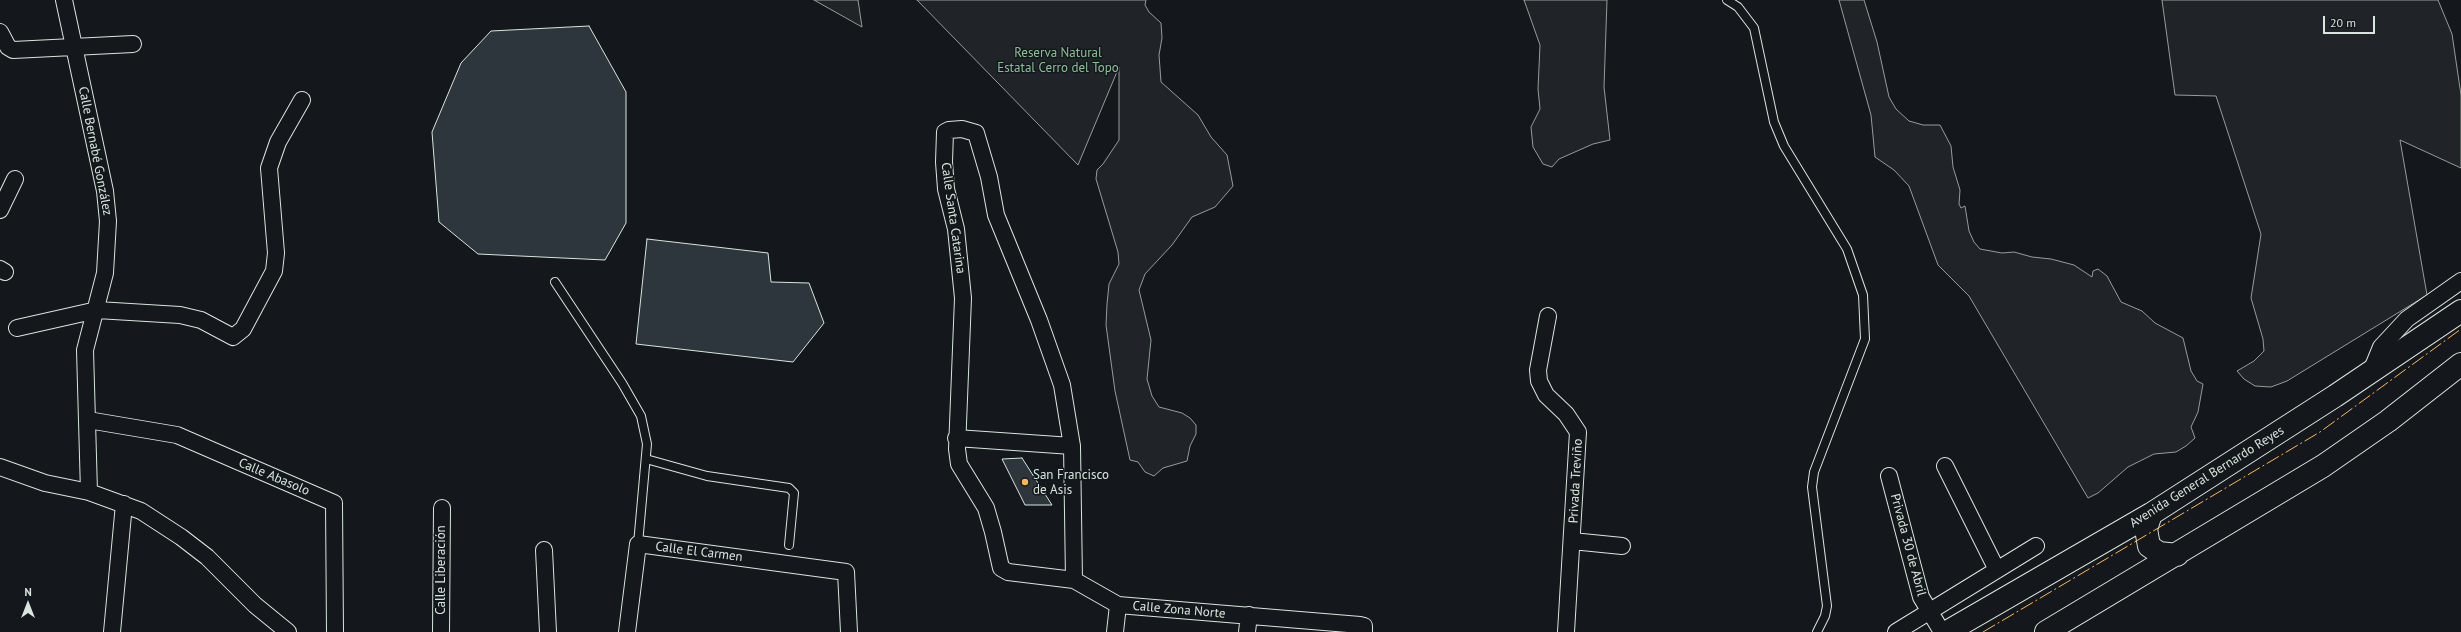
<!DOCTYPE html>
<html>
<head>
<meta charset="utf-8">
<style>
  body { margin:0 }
  #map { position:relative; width:2461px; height:632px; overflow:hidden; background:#14181c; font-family:"PT Sans",sans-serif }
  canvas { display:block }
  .north { position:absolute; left:8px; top:584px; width:40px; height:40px; -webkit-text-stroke:3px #14181c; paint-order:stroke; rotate:0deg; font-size:11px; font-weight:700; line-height:16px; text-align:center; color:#d8e6dc }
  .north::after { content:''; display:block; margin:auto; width:14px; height:18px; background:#d8e6dc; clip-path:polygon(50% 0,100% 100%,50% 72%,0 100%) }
  .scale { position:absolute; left:2323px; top:16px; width:52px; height:18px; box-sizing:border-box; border:2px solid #d8e6dc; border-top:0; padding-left:5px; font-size:12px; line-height:14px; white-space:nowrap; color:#d8e6dc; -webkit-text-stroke:3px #14181c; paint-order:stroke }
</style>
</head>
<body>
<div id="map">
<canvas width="2461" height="632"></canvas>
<div class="north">N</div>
<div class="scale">20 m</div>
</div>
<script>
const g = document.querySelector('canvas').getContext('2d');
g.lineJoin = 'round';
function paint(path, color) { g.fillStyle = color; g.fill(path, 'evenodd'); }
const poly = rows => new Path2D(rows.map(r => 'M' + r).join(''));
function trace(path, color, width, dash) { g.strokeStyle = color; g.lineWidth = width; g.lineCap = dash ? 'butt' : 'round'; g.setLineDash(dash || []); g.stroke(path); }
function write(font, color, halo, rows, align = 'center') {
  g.font = font + ' "PT Sans",sans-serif'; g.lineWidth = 3; g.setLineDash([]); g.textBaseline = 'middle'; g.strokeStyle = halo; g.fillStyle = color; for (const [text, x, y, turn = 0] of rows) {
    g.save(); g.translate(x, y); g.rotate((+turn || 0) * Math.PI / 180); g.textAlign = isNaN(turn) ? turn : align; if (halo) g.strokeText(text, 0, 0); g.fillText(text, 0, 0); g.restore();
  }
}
const green = poly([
  [814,0,858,0,862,27,814,0],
  [917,0,1146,0,1145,5,1149,12,1161,23,1162,38,1159,55,1161,82,1198,115,1211,137,1227,155,1233,186,1215,207,1192,217,1172,245,1145,274,1139,290,1151,340,1147,379,1152,396,1159,407,1182,413,1190,418,1196,425,1196,434,1190,446,1187,461,1163,468,1154,476,1145,472,1138,462,1130,460,1115,391,1106,325,1107,304,1109,284,1119,264,1118,252,1096,179,1097,170,1103,164,1119,140,1119,67,1078,165,917,0],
  [1524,0,1607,0,1604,87,1610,140,1593,144,1559,159,1552,167,1543,164,1533,147,1531,127,1540,109,1538,89,1540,45,1524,0],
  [1839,0,1864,0,1877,42,1889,97,1896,109,1909,121,1923,125,1940,125,1951,146,1953,167,1960,190,1959,204,1961,208,1965,206,1969,231,1974,242,1980,249,2002,253,2014,252,2032,257,2051,259,2074,265,2092,277,2093,271,2098,269,2107,276,2121,302,2142,311,2155,323,2183,338,2191,371,2197,381,2203,384,2198,412,2191,427,2195,438,2186,446,2176,452,2154,454,2128,467,2098,493,2088,498,1969,296,1938,265,1909,186,1894,170,1875,157,1871,115,1839,0],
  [2162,0,2438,0,2452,34,2461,95,2461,168,2400,140,2427,295,2287,381,2271,387,2255,386,2244,379,2237,371,2254,361,2264,351,2263,339,2251,298,2261,234,2216,96,2175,95,2162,0]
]);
paint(green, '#202428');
trace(green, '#939e99', 1);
const building = poly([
  [589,26,626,92,626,223,605,260,478,254,439,222,432,132,461,63,491,31,589,26],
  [647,239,768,253,771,282,809,283,824,323,793,362,636,344,647,239],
  [1022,458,1052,505,1025,505,1002,459,1022,458]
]);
paint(building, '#2c363c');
trace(building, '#d8e6dc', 1);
const service = poly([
  [1727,0,1738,7,1754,28,1774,122,1784,146,1847,249,1863,295,1865,339,1814,472,1812,487,1827,606,1825,616,1817,632],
  [555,282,622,383,641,416,647,444,638,544],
  [646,459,707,476,789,488,794,493,789,545]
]);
const minor = poly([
  [64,0,105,191,108,221,105,273,85,350,89,492],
  [0,32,8,47,13,50,133,44],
  [0,210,15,179],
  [0,269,5,272],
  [1548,316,1538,370,1539,381,1546,395,1566,414,1578,432,1566,632],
  [17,328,97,310,180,315,201,320,233,337,243,329,274,271,276,253,269,168,278,142,302,100],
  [2372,369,2381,347,2407,319,2461,281],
  [88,420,177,435,334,503,335,632],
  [956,438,1072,446],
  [1945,466,1997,570],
  [0,467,45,483,89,492,141,511,181,537,207,557,255,605,288,632],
  [1889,476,1921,597,1942,632],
  [1572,541,1622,546],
  [544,550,548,632],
  [1074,580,1072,446,1062,385,1039,320,996,215,989,177,976,133,962,129,949,130,945,132,944,162,946,189,956,229,963,298,957,449,959,464,986,508,993,532,1001,568,1008,572,1074,580,1118,605,1360,625,1364,626,1364,632],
  [112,632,124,504],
  [441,632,442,508],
  [627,632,638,544,846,572,849,632],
  [1115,632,1118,605],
  [1247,632,1249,615],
  [1896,632,2036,546]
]);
const primary = poly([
  [2151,514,2146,529,2149,546,2159,553,2177,555],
  [1947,632,2151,514,2335,396,2461,311],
  [2046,632,2323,466,2388,421,2461,364]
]);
trace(service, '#d8e6dc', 10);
trace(minor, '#d8e6dc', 18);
trace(primary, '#d8e6dc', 24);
trace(service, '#14181c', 8);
trace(minor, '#14181c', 16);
trace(primary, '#14181c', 22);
trace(poly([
  [1983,632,2320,432,2461,329]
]), '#ffb74d', 1, [14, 3, 2, 3]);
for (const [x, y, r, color] of [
  [1025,482,4,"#ffb74d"]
]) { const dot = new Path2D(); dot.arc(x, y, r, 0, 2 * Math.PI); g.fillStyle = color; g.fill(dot); trace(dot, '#14181c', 1.5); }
write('13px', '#8ac095', '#14181c', [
  ["Reserva Natural",1058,53],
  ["Estatal Cerro del Topo",1058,68]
]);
write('13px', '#d8e6dc', '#14181c', [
  ["Calle Bernabé González",95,151,79],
  ["Calle Santa Catarina",953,218,82],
  ["Calle Abasolo",274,477,23],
  ["Avenida General Bernardo Reyes",2207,477,-32],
  ["Privada Treviño",1576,481,-87],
  ["Privada 30 de Abril",1908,545,75],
  ["Calle El Carmen",699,552,7],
  ["Calle Liberación",441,570,-90],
  ["Calle Zona Norte",1179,610,5]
]);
write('13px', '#d8e6dc', '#14181c', [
  ["San Francisco",1033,475],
  ["de Asis",1033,490]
], 'left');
</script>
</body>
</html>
